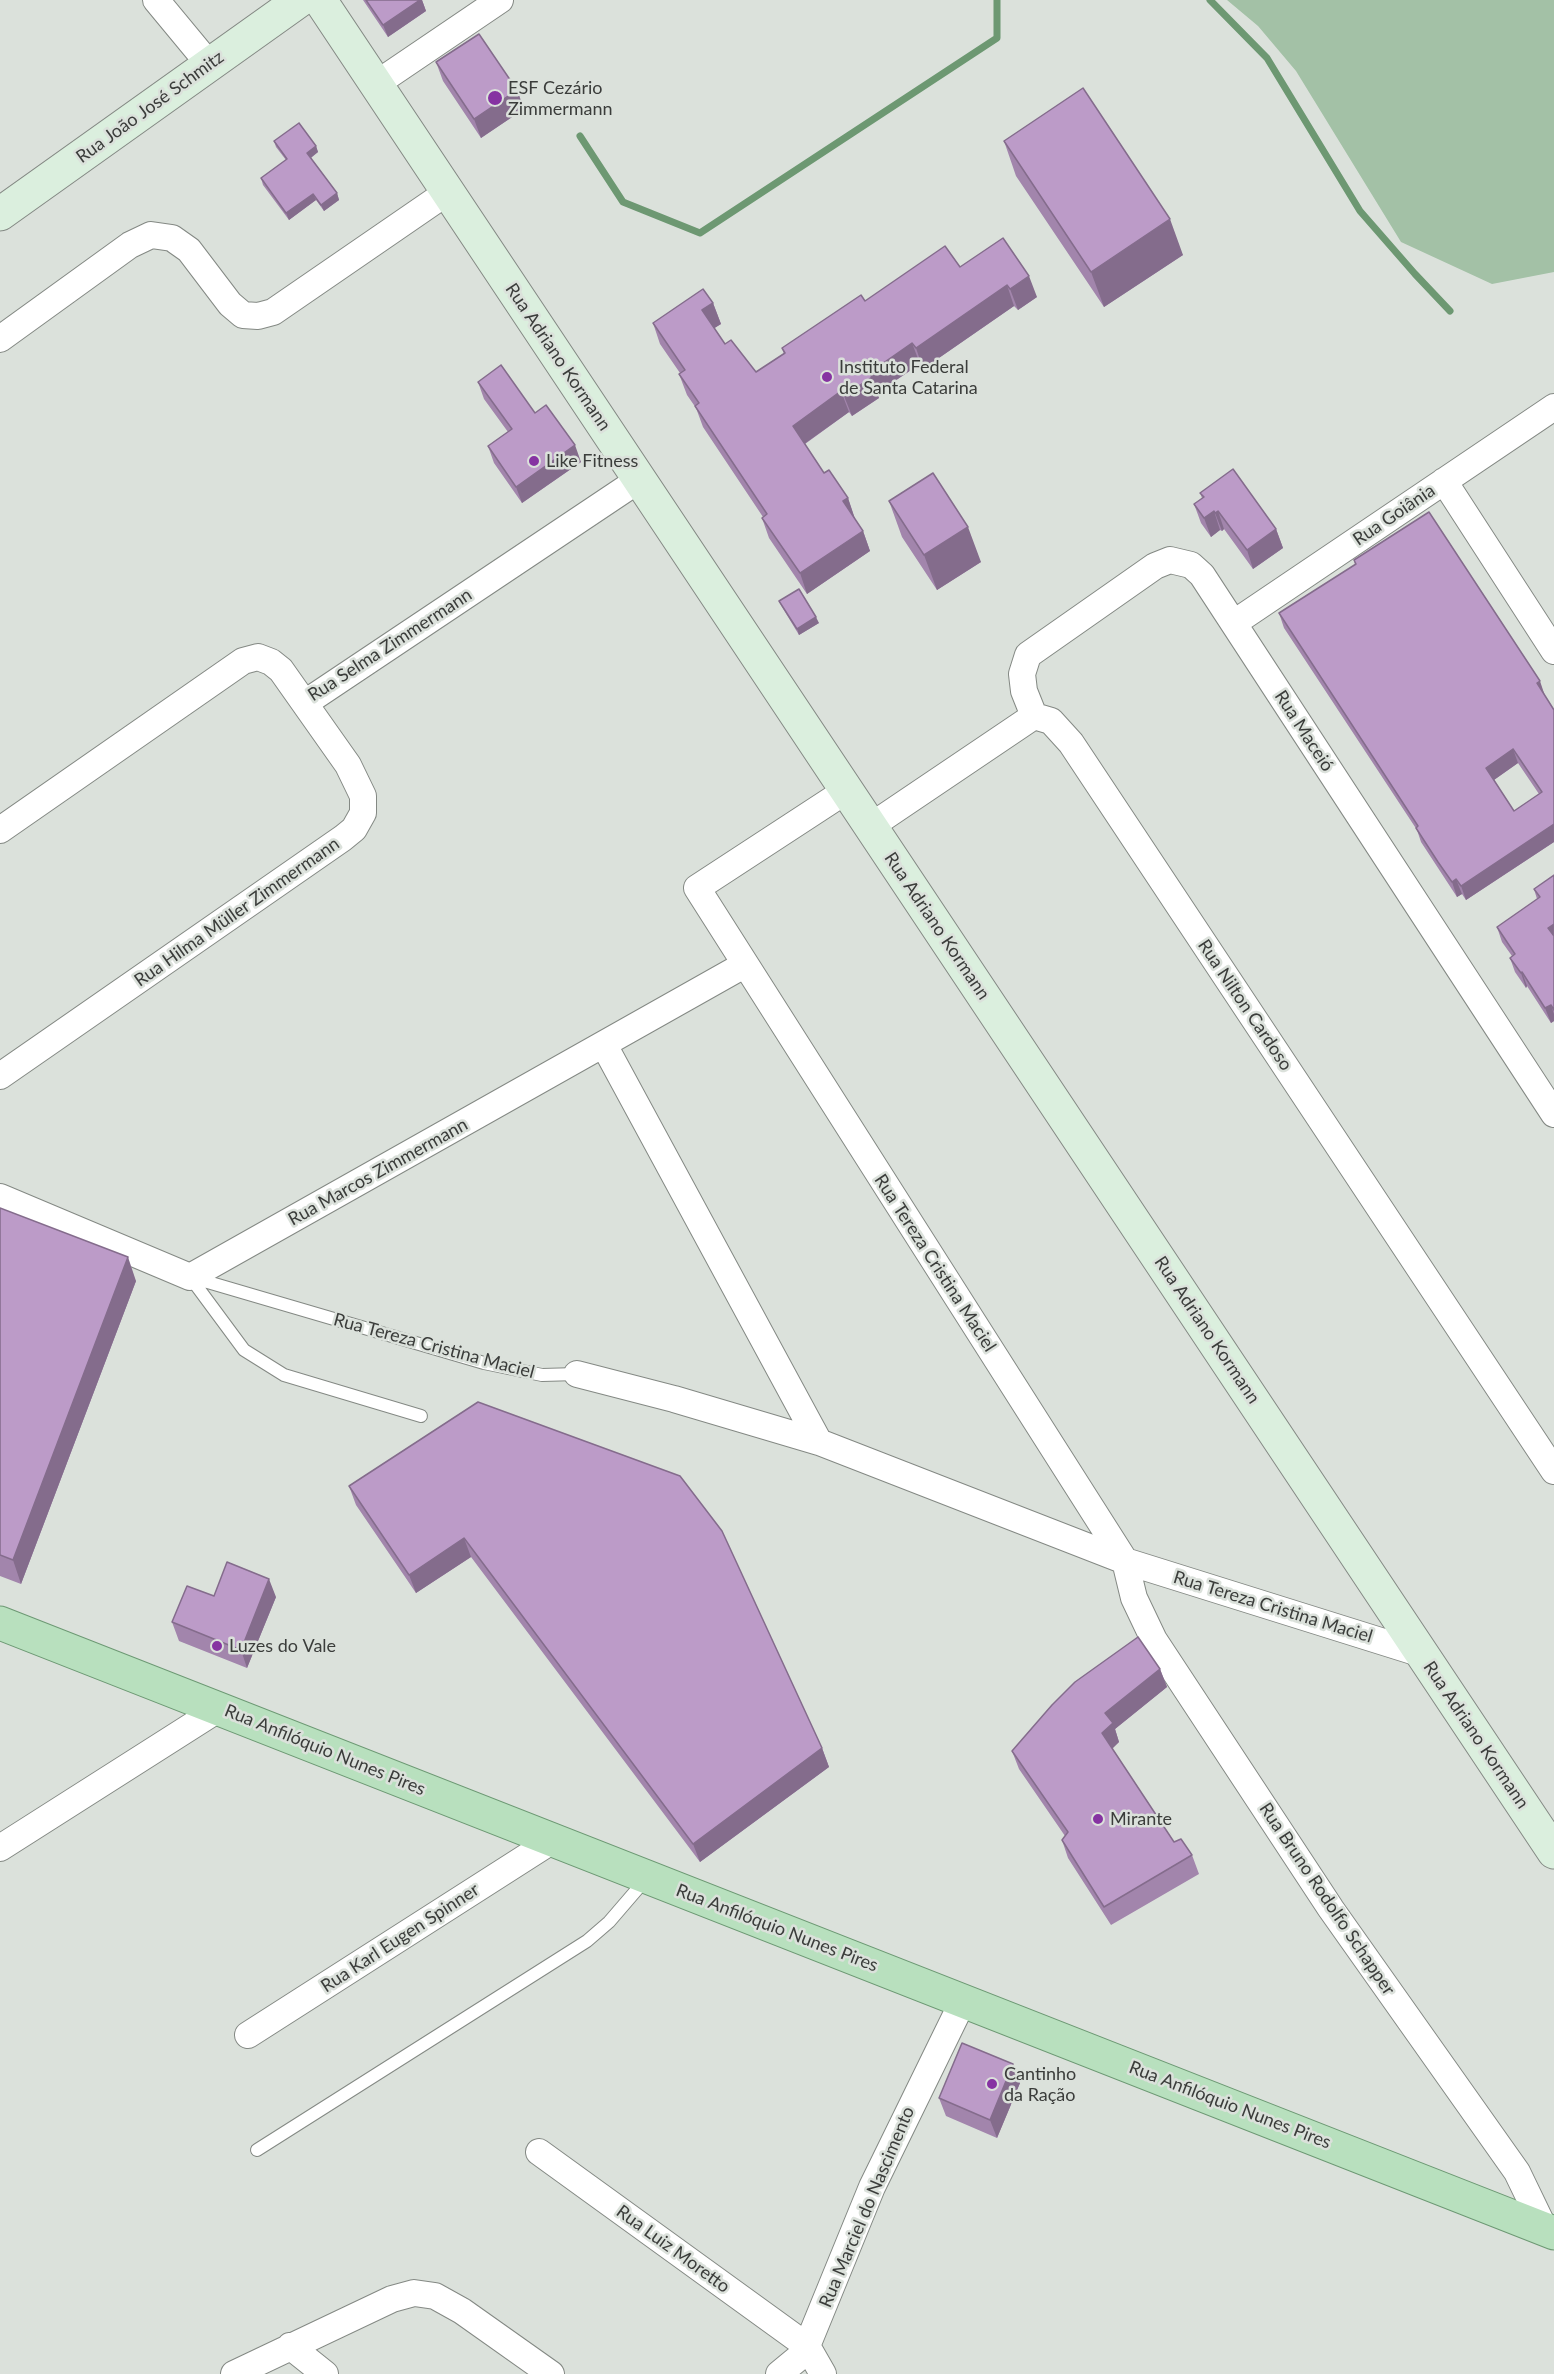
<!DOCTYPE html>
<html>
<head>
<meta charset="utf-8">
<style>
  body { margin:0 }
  canvas { display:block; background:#dbe1db }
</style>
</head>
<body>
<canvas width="1554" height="2374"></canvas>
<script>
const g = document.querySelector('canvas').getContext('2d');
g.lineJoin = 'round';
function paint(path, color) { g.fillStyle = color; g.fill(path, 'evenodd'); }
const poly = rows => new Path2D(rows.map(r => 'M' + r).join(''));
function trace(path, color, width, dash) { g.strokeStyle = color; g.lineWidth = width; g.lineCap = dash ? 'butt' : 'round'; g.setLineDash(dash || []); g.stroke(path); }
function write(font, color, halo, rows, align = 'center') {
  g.font = font + ' Lato,sans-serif'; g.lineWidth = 5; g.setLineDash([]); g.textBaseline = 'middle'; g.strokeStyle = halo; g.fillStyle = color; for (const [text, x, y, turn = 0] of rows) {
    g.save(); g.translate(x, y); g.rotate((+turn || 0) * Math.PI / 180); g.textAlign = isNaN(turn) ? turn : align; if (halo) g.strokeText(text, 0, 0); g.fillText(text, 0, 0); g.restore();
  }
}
paint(poly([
  [1227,0,1554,0,1554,272,1492,284,1401,242,1296,71,1258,26]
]), '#a3c1a6');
trace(poly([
  [1210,0,1267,58,1360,211,1415,274,1450,311],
  [580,136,623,202,700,233,997,38,997,0]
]), '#6d9872', 7);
const lane = poly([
  [190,1277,244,1350,284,1375,421,1416],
  [194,1278,484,1363,542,1375,577,1374],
  [257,2150,587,1941,609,1922,646,1879]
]);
const street = poly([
  [156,0,209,64],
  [376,84,500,0],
  [0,339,130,245,151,235,172,238,189,250,230,304,243,315,258,316,273,312,449,191],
  [1444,481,1554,651],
  [1234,623,1554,407],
  [305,703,640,479],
  [1034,716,1051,721,1071,743,1554,1471],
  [1034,716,1024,691,1022,674,1028,655,1155,566,1170,560,1191,565,1202,575,1554,1114],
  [847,790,697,888,1125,1561,1134,1598,1154,1640,1331,1909,1517,2172,1545,2230],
  [871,826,1034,716],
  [0,830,243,661,258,657,271,662,281,670,348,765,363,796,363,813,354,829,343,838,0,1076],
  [604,1045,819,1442],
  [0,1197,190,1277,744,965],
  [577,1374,674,1399,819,1442,1125,1561,1422,1654],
  [0,1848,220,1708],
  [248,2035,553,1840],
  [539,2152,807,2346,823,2374],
  [290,2346,325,2374],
  [234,2374,392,2299,414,2293,435,2296,462,2311,551,2374],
  [779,2374,802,2355,807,2346,872,2187,963,2001]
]);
const secondary = poly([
  [320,0,1554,1852],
  [0,214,300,0]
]);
const primary = poly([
  [0,1623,1554,2233]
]);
trace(lane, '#848984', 14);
trace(street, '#848984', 28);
trace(secondary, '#848984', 35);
trace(primary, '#6d9974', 35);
trace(lane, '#fff', 12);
trace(street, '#fff', 26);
trace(secondary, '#dbefde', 33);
trace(primary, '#b8e0be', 33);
paint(poly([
  [363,0,422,0,426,11,388,37],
  [436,62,517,90,524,109,481,138,443,81],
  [274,141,316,146,318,152,311,158,337,193,339,200,324,211,316,200,289,220,263,185,261,178,286,160,276,147],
  [1004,141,1183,255,1104,307,1016,176],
  [960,267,1037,297,1018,310,1014,306,923,369,920,364,877,393,879,398,852,416,849,412,805,444,824,473,848,498,855,519,863,531,870,551,807,594,769,538,762,518,763,517,703,427,696,408,687,395,679,374,680,373,660,344,653,323,713,303,721,324,714,328,725,344,756,372,784,354,782,348,865,301],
  [478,382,535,413,581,462,522,503,494,463,488,446,508,432,484,399],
  [1200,493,1276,529,1283,548,1253,569,1224,529,1222,531,1220,530,1211,537,1201,523,1194,504,1202,498],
  [889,501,981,562,937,590,902,537],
  [1354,560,1545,696,1554,710,1554,842,1466,900,1462,894,1457,897,1421,842,1417,830,1284,628,1279,613,1355,565],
  [1518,763,1539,794,1514,811,1494,780],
  [779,601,819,623,799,635,782,607],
  [1554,875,1554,1021,1551,1023,1527,986,1526,988,1515,972,1510,958,1512,956,1502,942,1497,927,1537,899,1534,889],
  [0,1208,136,1281,21,1584,0,1576],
  [478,1402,822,1748,829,1767,700,1862,471,1557,416,1593,356,1505,349,1486],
  [214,1596,276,1597,247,1668,179,1641,172,1622],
  [1160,1669,1167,1687,1115,1729,1119,1742,1112,1748,1174,1842,1192,1855,1199,1874,1111,1925,1068,1858,1062,1840,1065,1836,1019,1769,1012,1751],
  [1020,2083,997,2138,946,2116,939,2098]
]), '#a285ac');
paint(poly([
  [420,0,422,0,426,11,388,37,383,25],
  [517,90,524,109,481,138,474,119],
  [316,146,318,152,309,159,307,153],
  [337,193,339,200,324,211,321,205],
  [313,194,316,200,289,220,286,213],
  [1170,219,1183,255,1104,307,1091,272],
  [1029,276,1037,297,1018,310,1010,289],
  [1007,285,1014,306,923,369,916,348],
  [713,303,721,324,710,331,702,310],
  [912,343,920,364,877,393,879,398,852,416,844,396,869,373],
  [841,391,849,412,800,447,793,426],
  [575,445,581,462,522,503,516,487],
  [848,498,855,519,850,522,843,501],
  [1214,511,1220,530,1211,537,1204,518],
  [1218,511,1224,529,1222,531,1215,513],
  [968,527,981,562,937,590,924,555],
  [1276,529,1283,548,1253,569,1247,550],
  [863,531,870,551,807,594,800,573],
  [816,617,819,623,799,635,797,629],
  [1540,681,1545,696,1537,683],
  [1513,749,1518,763,1491,782,1486,768],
  [1554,824,1554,842,1466,900,1461,886],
  [1456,879,1462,894,1457,897,1452,882],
  [1554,924,1554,942,1548,928],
  [1522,972,1527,986,1526,988,1521,973],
  [1551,1005,1554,1014,1554,1021,1551,1023,1545,1008],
  [128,1257,136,1281,21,1584,13,1560],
  [464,1538,471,1557,416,1593,409,1575],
  [269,1579,276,1597,247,1668,241,1650],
  [1160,1669,1167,1687,1115,1729,1119,1742,1109,1752,1102,1733,1105,1713],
  [822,1748,829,1767,700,1862,693,1844],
  [1013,2064,1020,2083,997,2138,990,2120]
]), '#846c8c');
const building = poly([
  [366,0,420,0,383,25,366,0],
  [479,34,517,90,474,119,436,62,479,34],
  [1083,88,1170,219,1091,272,1004,141,1083,88],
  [299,123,316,146,307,153,337,193,321,205,313,194,286,213,261,178,287,159,274,141,299,123],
  [1003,238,1029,276,1010,289,1007,285,916,348,912,343,869,373,872,377,844,396,841,391,793,426,824,473,829,470,848,498,843,501,863,531,800,573,762,518,767,514,695,406,699,403,679,374,685,370,653,323,703,289,713,303,702,310,725,344,731,340,756,372,785,353,782,348,861,295,865,301,945,246,960,267,1003,238],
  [501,365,535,413,546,405,575,445,516,487,488,446,512,429,478,382,501,365],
  [1233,469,1276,529,1247,550,1218,511,1215,513,1214,511,1204,518,1194,504,1204,497,1200,493,1233,469],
  [933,473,968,527,924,555,889,501,933,473],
  [1429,512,1540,681,1537,683,1554,710,1554,824,1461,886,1456,879,1452,882,1438,862,1416,828,1418,826,1279,613,1356,564,1354,560,1429,512],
  [1513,749,1542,792,1514,811,1486,768,1513,749],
  [799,589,816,617,797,629,779,601,799,589],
  [1554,875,1554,924,1548,928,1554,936,1554,1010,1551,1005,1545,1008,1522,972,1521,973,1510,958,1515,954,1497,927,1540,897,1534,889,1554,875],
  [0,1208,128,1257,13,1560,0,1555,0,1208],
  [478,1402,680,1476,722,1531,822,1748,693,1844,464,1538,409,1575,349,1486,478,1402],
  [227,1562,269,1579,241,1650,172,1622,187,1586,214,1596,227,1562],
  [1138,1637,1160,1669,1105,1713,1113,1723,1102,1733,1174,1842,1181,1839,1192,1855,1104,1907,1062,1840,1068,1832,1012,1751,1052,1705,1075,1682,1138,1637],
  [962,2043,1013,2064,990,2120,939,2098,962,2043]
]);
paint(building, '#bc9bc8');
trace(building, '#846c8c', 1.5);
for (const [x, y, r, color] of [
  [495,98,8,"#8633a2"],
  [827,377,6,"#8633a2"],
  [534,461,6,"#8633a2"],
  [217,1646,6,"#8633a2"],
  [1098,1819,6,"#8633a2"],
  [992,2084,6,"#8633a2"]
]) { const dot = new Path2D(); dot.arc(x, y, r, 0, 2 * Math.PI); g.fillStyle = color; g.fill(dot); trace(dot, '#dbe1db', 2); }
write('18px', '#3b3d3b', '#dbe1db', [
  ["ESF Cezário",508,88],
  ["Zimmermann",508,109],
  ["Instituto Federal",839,367],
  ["de Santa Catarina",839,388],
  ["Like Fitness",546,461],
  ["Luzes do Vale",229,1646],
  ["Mirante",1110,1819],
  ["Cantinho",1004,2074],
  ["da Ração",1004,2095]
], 'left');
write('18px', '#3b3d3b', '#dbe1db', [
  ["Rua João José Schmitz",150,107,-36],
  ["Rua Adriano Kormann",558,357,56],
  ["Rua Goiânia",1394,515,-34],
  ["Rua Selma Zimmermann",390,645,-33],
  ["Rua Maceió",1304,731,57],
  ["Rua Hilma Müller Zimmermann",237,912,-35],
  ["Rua Adriano Kormann",937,926,56],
  ["Rua Nilton Cardoso",1245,1005,56],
  ["Rua Marcos Zimmermann",378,1172,-29],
  ["Rua Tereza Cristina Maciel",935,1263,57],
  ["Rua Adriano Kormann",1207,1330,56],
  ["Rua Tereza Cristina Maciel",434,1346,15],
  ["Rua Tereza Cristina Maciel",1273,1607,17],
  ["Rua Adriano Kormann",1476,1735,56],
  ["Rua Anfilóquio Nunes Pires",325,1750,22],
  ["Rua Bruno Rodolfo Schapper",1327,1899,56],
  ["Rua Anfilóquio Nunes Pires",777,1928,21],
  ["Rua Karl Eugen Spinner",400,1938,-33],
  ["Rua Anfilóquio Nunes Pires",1230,2105,21],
  ["Rua Marciel do Nascimento",867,2207,-67],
  ["Rua Luiz Moretto",673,2249,36]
]);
</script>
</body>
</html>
